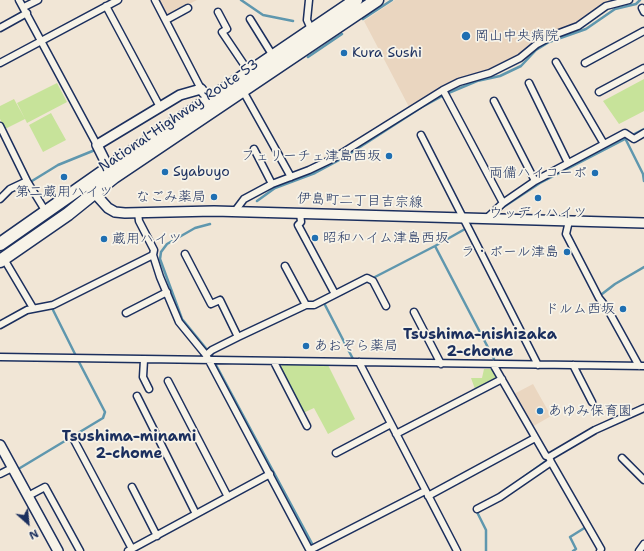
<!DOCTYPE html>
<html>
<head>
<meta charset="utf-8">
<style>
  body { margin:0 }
  #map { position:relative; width:644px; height:551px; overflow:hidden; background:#f1e6d6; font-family:"Shantell Sans",sans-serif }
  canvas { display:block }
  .north { position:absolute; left:8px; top:503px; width:40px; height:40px; -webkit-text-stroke:3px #f7f3e8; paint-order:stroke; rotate:153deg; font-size:11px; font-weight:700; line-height:16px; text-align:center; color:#1b2f5e }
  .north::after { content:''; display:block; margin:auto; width:14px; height:18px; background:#1b2f5e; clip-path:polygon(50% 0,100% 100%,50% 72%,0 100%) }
</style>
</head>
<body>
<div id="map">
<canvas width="644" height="551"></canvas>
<div class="north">N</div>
</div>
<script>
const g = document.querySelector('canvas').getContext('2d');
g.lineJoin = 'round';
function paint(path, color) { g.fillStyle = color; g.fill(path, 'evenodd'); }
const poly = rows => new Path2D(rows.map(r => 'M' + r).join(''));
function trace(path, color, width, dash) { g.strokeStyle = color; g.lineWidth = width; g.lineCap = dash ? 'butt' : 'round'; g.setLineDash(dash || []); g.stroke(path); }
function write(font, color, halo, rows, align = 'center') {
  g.font = font + ' "Shantell Sans","Klee One",sans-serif'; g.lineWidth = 3.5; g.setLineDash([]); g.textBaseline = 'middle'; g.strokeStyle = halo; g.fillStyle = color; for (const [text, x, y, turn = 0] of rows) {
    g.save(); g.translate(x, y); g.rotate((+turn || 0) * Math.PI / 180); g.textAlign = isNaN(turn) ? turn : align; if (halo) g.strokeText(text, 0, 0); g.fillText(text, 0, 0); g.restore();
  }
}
paint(poly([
  [158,0,197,0,166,16],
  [395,0,618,0,605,4,579,24,489,71,460,80,425,97,409,107,364,21],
  [533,384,551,416,532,427,514,394]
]), '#ead6c0');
paint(poly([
  [644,79,644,111,619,124,603,101],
  [57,83,67,102,27,123,17,103],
  [14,99,25,119,5,129,0,119,0,106],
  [51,113,66,140,43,152,29,125],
  [282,365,328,365,355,419,328,434,314,408,303,413,280,368],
  [484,369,493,369,498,377,475,389,471,378,482,378]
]), '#c7e39a');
trace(poly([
  [241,0,263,15,293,21],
  [363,19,392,0],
  [308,57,342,34],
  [125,133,142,123],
  [625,138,643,174,644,181],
  [32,181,58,165,95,150],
  [257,201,275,188,315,173,343,158,422,107,446,94,477,81,500,76,521,66,536,50,549,42,586,29,615,9,636,4,640,0],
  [502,208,540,183,644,129],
  [210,224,195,228,167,244,161,252,160,259,182,319,213,357],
  [435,246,494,359],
  [342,294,435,246,465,229],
  [602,294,615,284,644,267],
  [327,302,324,303,353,359],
  [55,307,52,308,75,354],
  [216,365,316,551],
  [20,468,103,418,105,412,79,362],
  [503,492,546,461],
  [476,510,486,530,486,551],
  [573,551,576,549,570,537,586,527,585,525]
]), '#5f97ae', 2.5);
const street = poly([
  [19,0,97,145],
  [155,0,201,89],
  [309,0,307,20,312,31],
  [106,6,160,107],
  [24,7,38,0],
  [642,8,644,12],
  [218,12,227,29,222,32,249,72],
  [250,19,273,56],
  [166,20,188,8],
  [0,28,27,13],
  [556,62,604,144],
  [0,63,118,0],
  [585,63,644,31],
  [529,83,568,163],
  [443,90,503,203],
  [243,91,291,177],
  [599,92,644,68],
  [494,101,535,181],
  [0,126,27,181,46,212],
  [421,135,538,365],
  [254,149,272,184],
  [0,199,10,189,27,181],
  [235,211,244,199,272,184,309,170,334,158,443,90,459,82,490,73,520,58,537,44,554,35,578,26,606,6,629,0],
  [138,213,139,221,154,250,153,255,160,277,179,322,206,355,310,551],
  [300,213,301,222,298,225,335,294],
  [487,218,503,203,535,181,625,133,634,139,644,133],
  [569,221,566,234,599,298,607,308,639,366],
  [185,254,211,304,220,300,238,337],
  [4,259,33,308],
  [285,266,306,305],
  [414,312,441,364],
  [126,313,167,292],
  [0,325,27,310,53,305,153,255],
  [206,355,212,350,238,337,306,305,314,305,367,278,373,281,386,306],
  [0,357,644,366],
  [144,360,143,377,149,389],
  [274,362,307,426],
  [359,362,457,551],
  [573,365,592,402],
  [168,381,228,497],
  [137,396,196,514],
  [396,434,502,379],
  [74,440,132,549],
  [336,453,391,424],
  [549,457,595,430,644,408],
  [622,458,644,480],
  [551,462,601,549,600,551],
  [0,474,12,468],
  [132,487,157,536],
  [28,496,45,487,80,551],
  [428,496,535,438],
  [477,509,500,497,551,462,549,457,546,456,493,364],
  [310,550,425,491],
  [128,551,270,474],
  [639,551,644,544]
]);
const secondary = poly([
  [105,161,97,145,180,95,201,89,204,93],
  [90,188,108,208,115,212,125,213,214,211,644,223],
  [0,445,58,551]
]);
const highway = poly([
  [0,244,120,160,356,0],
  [0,261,68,214,114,177,377,0]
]);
trace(street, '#1b2f5e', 9);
trace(secondary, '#1b2f5e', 12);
trace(highway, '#1b2f5e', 15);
trace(street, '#f7f3e8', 6);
trace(secondary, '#f7f3e8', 9);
trace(highway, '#f7f3e8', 12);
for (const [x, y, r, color] of [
  [466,36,5,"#1f6fb2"],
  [344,53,4,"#1f6fb2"],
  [389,156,4,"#1f6fb2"],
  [165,172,4,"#1f6fb2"],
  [595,173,4,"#1f6fb2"],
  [64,177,4,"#1f6fb2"],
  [214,197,4,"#1f6fb2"],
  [538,198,4,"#1f6fb2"],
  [315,238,4,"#1f6fb2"],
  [104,239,4,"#1f6fb2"],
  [567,252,4,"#1f6fb2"],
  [623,309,4,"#1f6fb2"],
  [306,346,4,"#1f6fb2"],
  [540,411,4,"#1f6fb2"]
]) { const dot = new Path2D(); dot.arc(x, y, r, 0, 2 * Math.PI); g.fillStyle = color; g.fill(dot); trace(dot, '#f7f3e8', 1.5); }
write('14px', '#1b2f5e', '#f7f3e8', [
  ["岡山中央病院",475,36],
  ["Kura Sushi",352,53],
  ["フェリーチェ津島西坂",381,156,"right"],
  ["Syabuyo",173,172],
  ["両備ハイコーポ",587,173,"right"],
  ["第二蔵用ハイツ",64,192,"center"],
  ["なごみ薬局",206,197,"right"],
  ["ウッディハイツ",538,213,"center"],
  ["昭和ハイム津島西坂",323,238],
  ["蔵用ハイツ",112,239],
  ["ラ・ポール津島",559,252,"right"],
  ["ドルム西坂",615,309,"right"],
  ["あおぞら薬局",314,346],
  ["あゆみ保育園",548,411]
], 'left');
write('14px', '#1b2f5e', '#f7f3e8', [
  ["National Highway Route 53",179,116,-34],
  ["伊島町二丁目吉宗線",360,201,2]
]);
write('bold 15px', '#1b2f5e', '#f7f3e8', [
  ["Tsushima-nishizaka",480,335],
  ["2-chome",480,352],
  ["Tsushima-minami",129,437],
  ["2-chome",129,454]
]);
</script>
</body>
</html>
